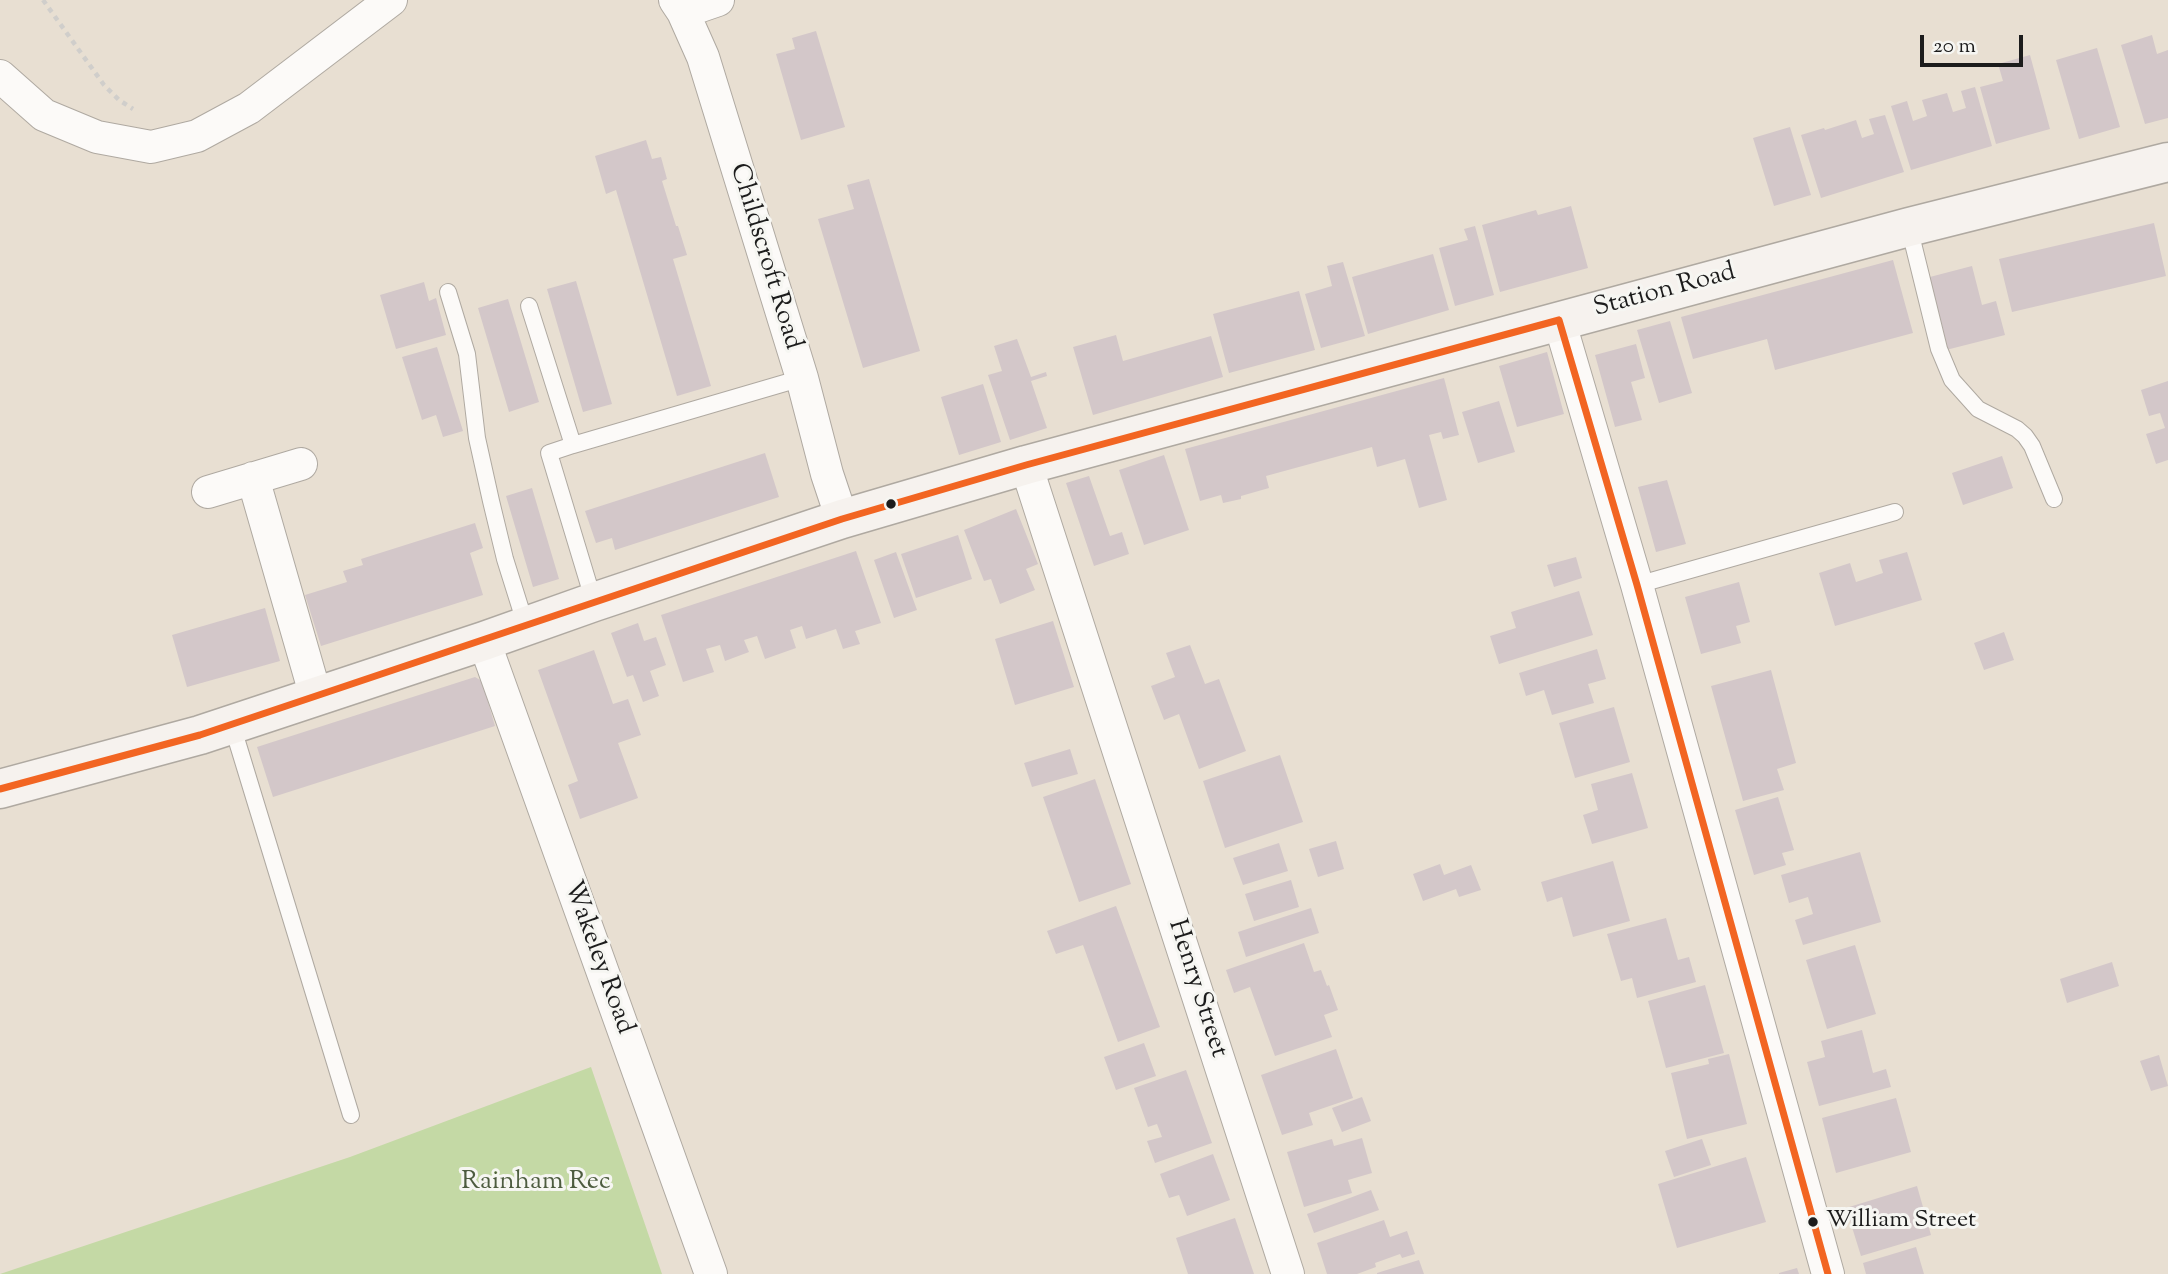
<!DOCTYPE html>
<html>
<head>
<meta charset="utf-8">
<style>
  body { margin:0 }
  #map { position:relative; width:2168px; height:1274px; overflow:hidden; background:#e8dfd2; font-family:"Sorts Mill Goudy",serif }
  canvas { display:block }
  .scale { position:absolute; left:1920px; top:35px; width:103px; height:32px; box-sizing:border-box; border:4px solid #1c1c1c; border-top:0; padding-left:9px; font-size:21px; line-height:24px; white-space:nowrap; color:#1c1c1c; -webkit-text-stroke:5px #f6f6f2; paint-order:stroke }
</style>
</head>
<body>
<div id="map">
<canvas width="2168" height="1274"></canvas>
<div class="scale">20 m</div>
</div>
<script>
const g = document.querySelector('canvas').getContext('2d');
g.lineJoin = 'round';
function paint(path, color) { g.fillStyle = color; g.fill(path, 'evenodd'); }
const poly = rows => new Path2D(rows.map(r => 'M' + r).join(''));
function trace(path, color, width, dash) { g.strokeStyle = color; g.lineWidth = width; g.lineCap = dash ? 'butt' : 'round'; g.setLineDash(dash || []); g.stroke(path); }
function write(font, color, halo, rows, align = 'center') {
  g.font = font + ' "Sorts Mill Goudy",serif'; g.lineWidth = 6; g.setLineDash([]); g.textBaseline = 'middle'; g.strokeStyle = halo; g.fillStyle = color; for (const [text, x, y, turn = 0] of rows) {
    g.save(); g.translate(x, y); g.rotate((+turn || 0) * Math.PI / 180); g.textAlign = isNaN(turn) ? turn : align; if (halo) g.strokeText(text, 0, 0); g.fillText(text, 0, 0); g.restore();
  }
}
paint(poly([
  [591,1067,662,1274,0,1274,350,1157]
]), '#c4d9a5');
paint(poly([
  [816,31,845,127,801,140,776,54,795,49,792,38],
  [2152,35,2157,54,2168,50,2168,118,2145,124,2121,45],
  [2097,48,2120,127,2079,139,2056,60],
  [2030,55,2050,129,1996,144,1980,87,2003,81,1998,64],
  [1975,87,1992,146,1911,170,1891,106,1907,101,1913,121,1927,116,1922,100,1947,93,1953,112,1966,108,1961,91],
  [1885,115,1904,172,1821,198,1801,135,1824,128,1825,130,1856,120,1862,138,1874,134,1869,119],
  [1790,127,1811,195,1774,206,1753,138],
  [646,140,652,159,661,157,667,179,662,181,676,226,678,226,687,255,673,259,711,386,677,396,616,190,606,194,595,156],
  [869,179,920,351,863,368,818,219,854,209,847,185],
  [1571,206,1588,268,1500,292,1482,225,1536,210,1538,215],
  [2154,223,2166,276,2012,312,1999,259],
  [1475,226,1494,295,1455,306,1439,248,1468,240,1464,229],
  [1433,254,1449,310,1368,334,1352,277],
  [1893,260,1913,333,1775,370,1767,339,1693,359,1681,317],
  [1343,262,1365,336,1321,348,1305,294,1332,286,1327,266],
  [1972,266,1982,305,1996,301,2005,335,1946,350,1926,278],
  [576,281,612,404,583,412,547,289],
  [424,282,429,301,436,298,446,335,396,349,380,295],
  [1299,291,1315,350,1229,373,1213,314],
  [508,299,539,402,509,412,478,308],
  [1670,321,1692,393,1659,403,1637,330],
  [1116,335,1123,361,1211,336,1223,377,1093,415,1073,347],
  [1017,339,1031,377,1046,372,1047,376,1031,381,1047,428,1010,440,988,375,1002,371,994,346],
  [1636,344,1645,378,1631,382,1642,420,1615,427,1595,355],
  [437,347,463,431,443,437,436,415,422,420,402,357],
  [1547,352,1564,414,1517,427,1499,366],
  [1444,378,1459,435,1443,439,1441,432,1429,435,1447,500,1419,508,1405,459,1377,467,1372,447,1266,476,1269,488,1241,496,1241,499,1223,503,1221,495,1200,501,1185,449],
  [2168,381,2168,460,2156,464,2146,434,2165,428,2160,413,2149,416,2141,390],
  [983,384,1001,442,959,455,941,397],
  [1499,401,1515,452,1478,463,1462,412],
  [765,453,779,497,615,550,612,538,596,543,585,511],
  [1164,455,1189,530,1144,545,1119,470],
  [2002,456,2013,488,1963,505,1952,473],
  [1089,476,1110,536,1122,532,1129,554,1094,566,1066,483],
  [1667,480,1686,544,1656,552,1638,487],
  [532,488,559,579,533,587,506,496],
  [1016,509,1038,564,1026,569,1035,590,1000,604,991,579,984,581,964,530],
  [475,523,483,548,470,553,483,595,321,646,305,595,347,582,343,571,363,565,361,559],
  [958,535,972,579,916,598,901,554],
  [856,551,881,623,855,631,860,644,843,649,836,629,806,639,802,626,790,630,796,648,765,659,757,636,744,640,749,652,725,661,720,645,706,649,714,672,683,682,661,615],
  [896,552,917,610,894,618,874,560],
  [1907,552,1922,600,1835,626,1819,573,1850,563,1856,582,1883,573,1879,560],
  [1576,557,1582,578,1554,587,1547,565],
  [1739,582,1750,622,1736,626,1741,643,1701,654,1685,597],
  [1579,591,1593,635,1499,664,1490,636,1516,628,1511,612],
  [265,608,280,661,187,687,172,635],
  [1053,621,1074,687,1015,705,995,639],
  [638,623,644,641,656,637,666,665,650,671,659,696,643,702,633,675,627,677,611,633],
  [2004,632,2014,660,1984,670,1974,643],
  [1190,645,1205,684,1219,679,1246,751,1199,769,1179,714,1164,720,1151,686,1175,677,1166,653],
  [1597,649,1606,679,1588,684,1594,703,1552,715,1544,690,1526,696,1519,673],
  [594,650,613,704,628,699,641,735,618,743,638,798,580,819,568,785,578,781,538,670],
  [1771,670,1796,763,1777,769,1784,790,1743,801,1711,686],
  [475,677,482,681,495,726,273,797,257,747],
  [1614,707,1630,762,1575,778,1559,723],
  [1070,749,1078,774,1032,787,1024,763],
  [1280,755,1303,822,1225,848,1203,781],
  [1632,773,1648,828,1592,844,1583,815,1598,810,1591,784],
  [1095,779,1131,884,1079,902,1043,797],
  [1778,797,1794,850,1782,853,1786,865,1754,875,1735,810],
  [1336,841,1344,869,1318,877,1309,849],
  [1279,843,1288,871,1243,885,1233,858],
  [1860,852,1881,922,1803,945,1795,920,1813,914,1808,897,1789,903,1781,875],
  [1613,861,1630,921,1573,937,1562,897,1547,902,1541,882],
  [1440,864,1444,875,1471,865,1481,890,1459,897,1456,889,1423,901,1413,874],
  [1291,880,1299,907,1254,921,1245,894],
  [1116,906,1160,1027,1118,1042,1083,945,1056,954,1047,931],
  [1311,908,1319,933,1246,957,1238,932],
  [1666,918,1678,960,1689,957,1696,982,1637,998,1632,978,1621,981,1607,934],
  [1304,943,1314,972,1321,970,1327,986,1329,985,1338,1010,1324,1015,1332,1037,1275,1056,1250,987,1234,993,1226,970],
  [1855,945,1876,1014,1827,1029,1806,960],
  [2112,962,2119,986,2067,1003,2060,979],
  [1705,985,1724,1053,1666,1068,1648,1001],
  [1862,1030,1873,1073,1886,1069,1891,1087,1819,1106,1807,1062,1825,1057,1821,1041],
  [1144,1043,1156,1076,1116,1090,1104,1057],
  [1336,1049,1353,1098,1309,1113,1313,1125,1282,1135,1261,1075],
  [1729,1054,1747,1124,1687,1139,1671,1073,1709,1064,1708,1059],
  [2159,1055,2168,1086,2151,1091,2140,1061],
  [1186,1070,1212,1143,1155,1163,1147,1141,1162,1137,1157,1124,1148,1127,1134,1088],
  [1362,1097,1371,1121,1342,1132,1332,1108],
  [1896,1098,1911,1152,1836,1173,1822,1118],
  [1362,1138,1372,1173,1348,1180,1352,1193,1304,1207,1287,1152,1332,1139,1334,1146],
  [1702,1139,1711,1165,1674,1177,1665,1151],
  [1213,1154,1230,1200,1187,1216,1179,1195,1169,1198,1160,1174],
  [1746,1157,1766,1222,1677,1248,1658,1184],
  [1917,1186,1931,1235,1861,1256,1846,1208],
  [1371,1190,1379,1210,1314,1233,1307,1214],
  [1235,1218,1254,1274,1188,1274,1176,1238],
  [1384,1220,1390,1237,1407,1231,1415,1254,1402,1258,1400,1254,1375,1263,1376,1267,1357,1274,1327,1274,1317,1243],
  [1916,1247,1924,1274,1866,1274,1863,1263],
  [1419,1260,1424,1274,1377,1274,1377,1273],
  [1797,1268,1799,1274,1779,1274,1779,1273]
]), '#d3c7c9');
const lane = poly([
  [1909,227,1939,349,1952,380,1978,409,2017,429,2025,436,2032,446,2054,499],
  [448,292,467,354,477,438,491,501,505,559,526,626],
  [529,306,573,445,549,453,594,602],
  [573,445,802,378],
  [1637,585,1895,512],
  [232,725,351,1115]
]);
const street = poly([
  [675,0,683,12,703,57,802,378,827,474,842,519],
  [683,12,718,0],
  [0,76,44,115,97,137,151,147,197,136,249,108,391,0],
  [1559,320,1637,585,1828,1274],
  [1026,465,1288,1274],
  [253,478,316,697],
  [208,492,301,464],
  [484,641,711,1274]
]);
const secondary = poly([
  [0,789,200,735,484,641,594,602,842,519,1026,465,1909,227,2168,162]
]);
trace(lane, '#afa9a1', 18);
trace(street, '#afa9a1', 34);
trace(secondary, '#afa9a1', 41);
trace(poly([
  [43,0,104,85,119,100,133,109]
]), '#d0cecb', 4.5, [5, 5]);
trace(lane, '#fcfaf8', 16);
trace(street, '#fcfaf8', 32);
trace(secondary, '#f6f2ee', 38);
trace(poly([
  [1559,320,1637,585,1828,1274],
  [0,789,200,735,842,519,1026,465,1559,320]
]), '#f26522', 7);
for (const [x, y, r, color] of [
  [891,504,6,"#1c1c1c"],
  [1813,1222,6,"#1c1c1c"]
]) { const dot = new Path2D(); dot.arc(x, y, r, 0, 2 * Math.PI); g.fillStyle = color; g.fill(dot); trace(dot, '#f6f6f2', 2.5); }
write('24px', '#1c1c1c', '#f6f6f2', [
  ["William Street",1826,1222]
], 'left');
write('26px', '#1c1c1c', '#f6f6f2', [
  ["Childscroft Road",764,257,73],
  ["Station Road",1665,292,-15],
  ["Wakeley Road",597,958,70],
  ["Henry Street",1196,989,72]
]);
write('26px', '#4d5c3f', '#f6f6f2', [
  ["Rainham Rec",536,1184]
]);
</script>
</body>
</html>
